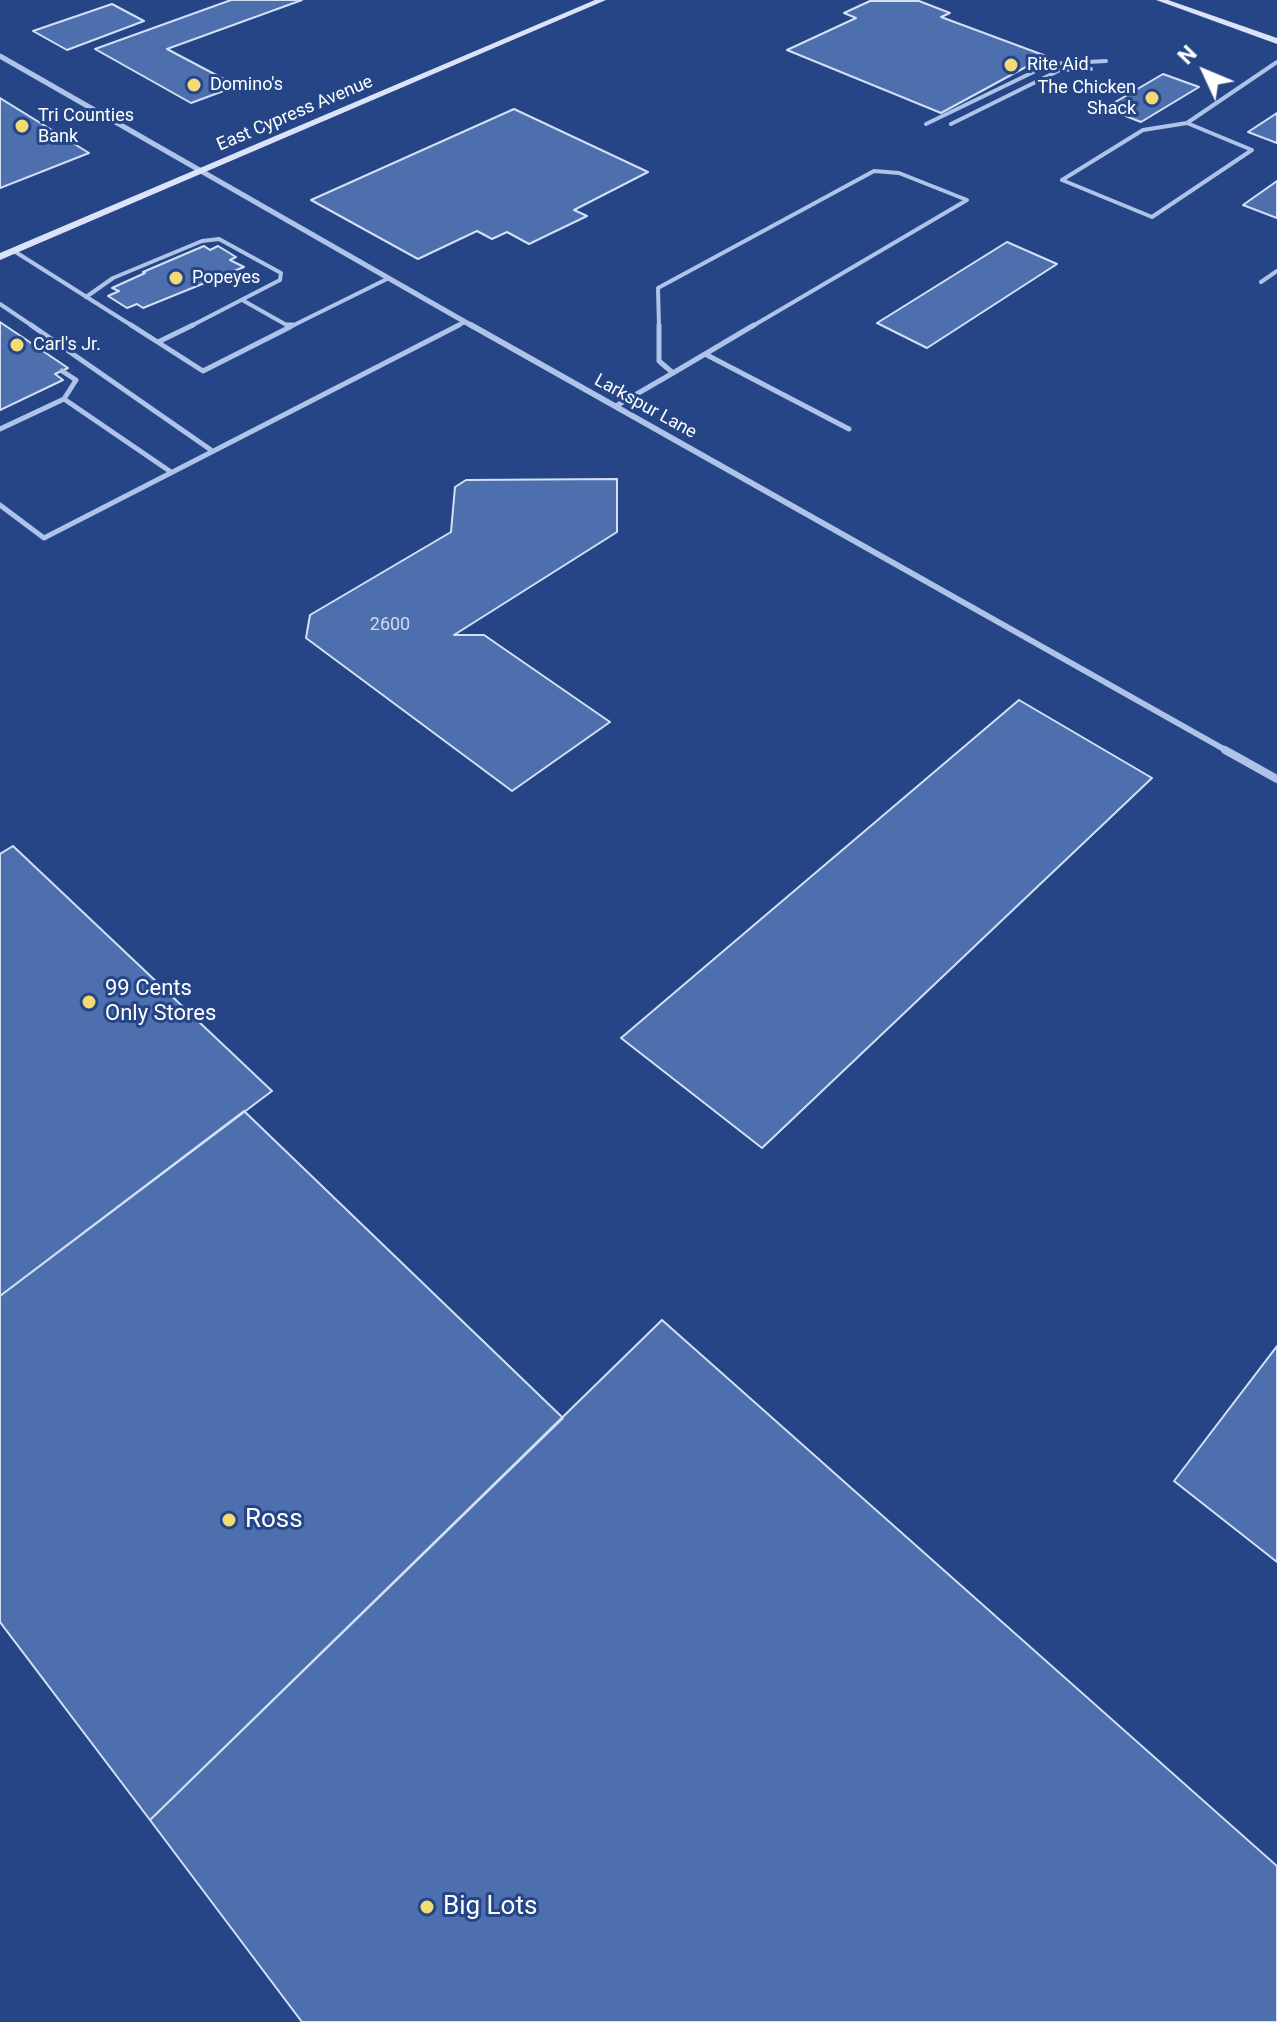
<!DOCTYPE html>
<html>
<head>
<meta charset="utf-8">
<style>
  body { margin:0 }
  #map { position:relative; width:1277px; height:2022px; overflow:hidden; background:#254586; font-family:Roboto,sans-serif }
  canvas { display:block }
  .north { position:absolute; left:1165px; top:32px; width:80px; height:80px; -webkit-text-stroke:6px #254586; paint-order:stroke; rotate:314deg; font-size:22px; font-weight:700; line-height:32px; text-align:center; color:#fff }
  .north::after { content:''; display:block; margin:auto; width:28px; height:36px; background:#fff; clip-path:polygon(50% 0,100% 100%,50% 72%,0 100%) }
</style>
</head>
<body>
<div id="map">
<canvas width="1277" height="2022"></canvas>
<div class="north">N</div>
</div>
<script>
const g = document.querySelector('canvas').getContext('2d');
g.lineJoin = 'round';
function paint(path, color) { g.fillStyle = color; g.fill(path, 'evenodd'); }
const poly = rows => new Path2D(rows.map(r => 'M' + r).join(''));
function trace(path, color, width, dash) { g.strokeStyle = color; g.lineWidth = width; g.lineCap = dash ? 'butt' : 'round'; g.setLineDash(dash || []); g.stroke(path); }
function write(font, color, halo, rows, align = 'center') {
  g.font = font + ' Roboto,sans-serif'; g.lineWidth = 6; g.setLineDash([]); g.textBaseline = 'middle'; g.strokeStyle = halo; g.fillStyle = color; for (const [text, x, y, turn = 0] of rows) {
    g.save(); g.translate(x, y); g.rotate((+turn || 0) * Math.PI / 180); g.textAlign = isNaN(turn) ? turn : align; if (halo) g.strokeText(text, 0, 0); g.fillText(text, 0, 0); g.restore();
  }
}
const building = poly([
  [231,0,302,0,167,49,237,86,191,103,95,49,231,0],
  [870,1,919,1,950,13,941,17,1046,56,941,113,787,50,856,18,844,13,870,1],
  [112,4,144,21,67,50,33,31,112,4],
  [1163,74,1199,87,1141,122,1105,108,1163,74],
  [0,98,89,153,0,188,0,98],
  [514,109,648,172,574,210,587,216,529,244,507,232,492,239,477,231,418,259,311,200,514,109],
  [1277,113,1277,143,1248,132,1277,113],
  [1277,181,1277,218,1243,205,1277,181],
  [1007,242,1057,264,927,348,877,323,1007,242],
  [204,246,210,250,218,246,236,257,230,260,244,267,143,308,137,304,127,308,108,296,119,291,112,288,145,273,143,272,204,246],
  [0,322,68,368,55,374,63,380,0,410,0,322],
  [617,479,617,532,454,635,484,635,610,722,512,791,306,638,310,615,451,532,455,487,466,480,617,479],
  [1019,700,1152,778,762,1148,621,1038,1019,700],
  [13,846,272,1091,0,1296,0,854,13,846],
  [244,1111,563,1418,150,1820,0,1622,0,1296,244,1111],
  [662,1320,1277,1866,1277,2022,302,2022,150,1820,662,1320],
  [1277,1346,1277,1562,1174,1481,1277,1346]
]);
paint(building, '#4d6fae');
trace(building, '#d3e0f7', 2);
trace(poly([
  [1187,123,1252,150,1152,217,1062,180,1143,130,1187,123],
  [1187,123,1277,62],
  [926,124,1050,64,1106,61],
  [951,124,1060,70,1091,69],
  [14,251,134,327],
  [1261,282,1277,271],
  [86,297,113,278,202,241,219,239,281,273,280,280,189,327],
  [244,301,290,327,389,278],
  [0,304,34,327],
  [455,327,465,322],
  [659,327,658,288,874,171,899,173,967,200,751,327]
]), '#afc3e9', 4);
trace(poly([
  [31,325,211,450],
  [131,325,203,371,290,327],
  [287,325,293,325],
  [659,325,659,361,673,373],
  [158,342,193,325],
  [705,354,849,429],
  [673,373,754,325],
  [64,399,171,472],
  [616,406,673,373],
  [0,429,64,399,76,380,62,371],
  [0,505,44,538,459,325]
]), '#afc3e9', 5);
trace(poly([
  [0,56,474,327]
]), '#afc3e9', 5);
trace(poly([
  [471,325,1229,752]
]), '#afc3e9', 6);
trace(poly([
  [1225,750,1277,779]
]), '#afc3e9', 8);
paint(poly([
  [595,0,606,0,0,260,0,253,595,0],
  [1156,0,1168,0,1277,38,1277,44,1156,0]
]), '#dae3f7');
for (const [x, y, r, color] of [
  [1011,65,8,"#f3db73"],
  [194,85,8,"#f3db73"],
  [1152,98,8,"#f3db73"],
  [22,126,8,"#f3db73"],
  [176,278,8,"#f3db73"],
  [17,345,8,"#f3db73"],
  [89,1002,8,"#f3db73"],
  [229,1520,8,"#f3db73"],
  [427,1907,8,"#f3db73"]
]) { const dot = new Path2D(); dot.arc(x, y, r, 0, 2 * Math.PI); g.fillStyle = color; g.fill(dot); trace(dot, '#254586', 3); }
write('18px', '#fff', '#254586', [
  ["Rite Aid",1027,65],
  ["Domino's",210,85],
  ["The Chicken",1136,88,"right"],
  ["Shack",1136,109,"right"],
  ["Tri Counties",38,116],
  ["Bank",38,137],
  ["Popeyes",192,278],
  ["Carl's Jr.",33,345]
], 'left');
write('18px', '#fff', '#254586', [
  ["East Cypress Avenue",295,114,-23],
  ["Larkspur Lane",645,407,29]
]);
write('18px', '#d2dbeb', null, [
  ["2600",390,625]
]);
write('22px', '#fff', '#254586', [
  ["99 Cents",105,989],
  ["Only Stores",105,1014]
], 'left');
write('26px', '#fff', '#254586', [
  ["Ross",245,1520],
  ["Big Lots",443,1907]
], 'left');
</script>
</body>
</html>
